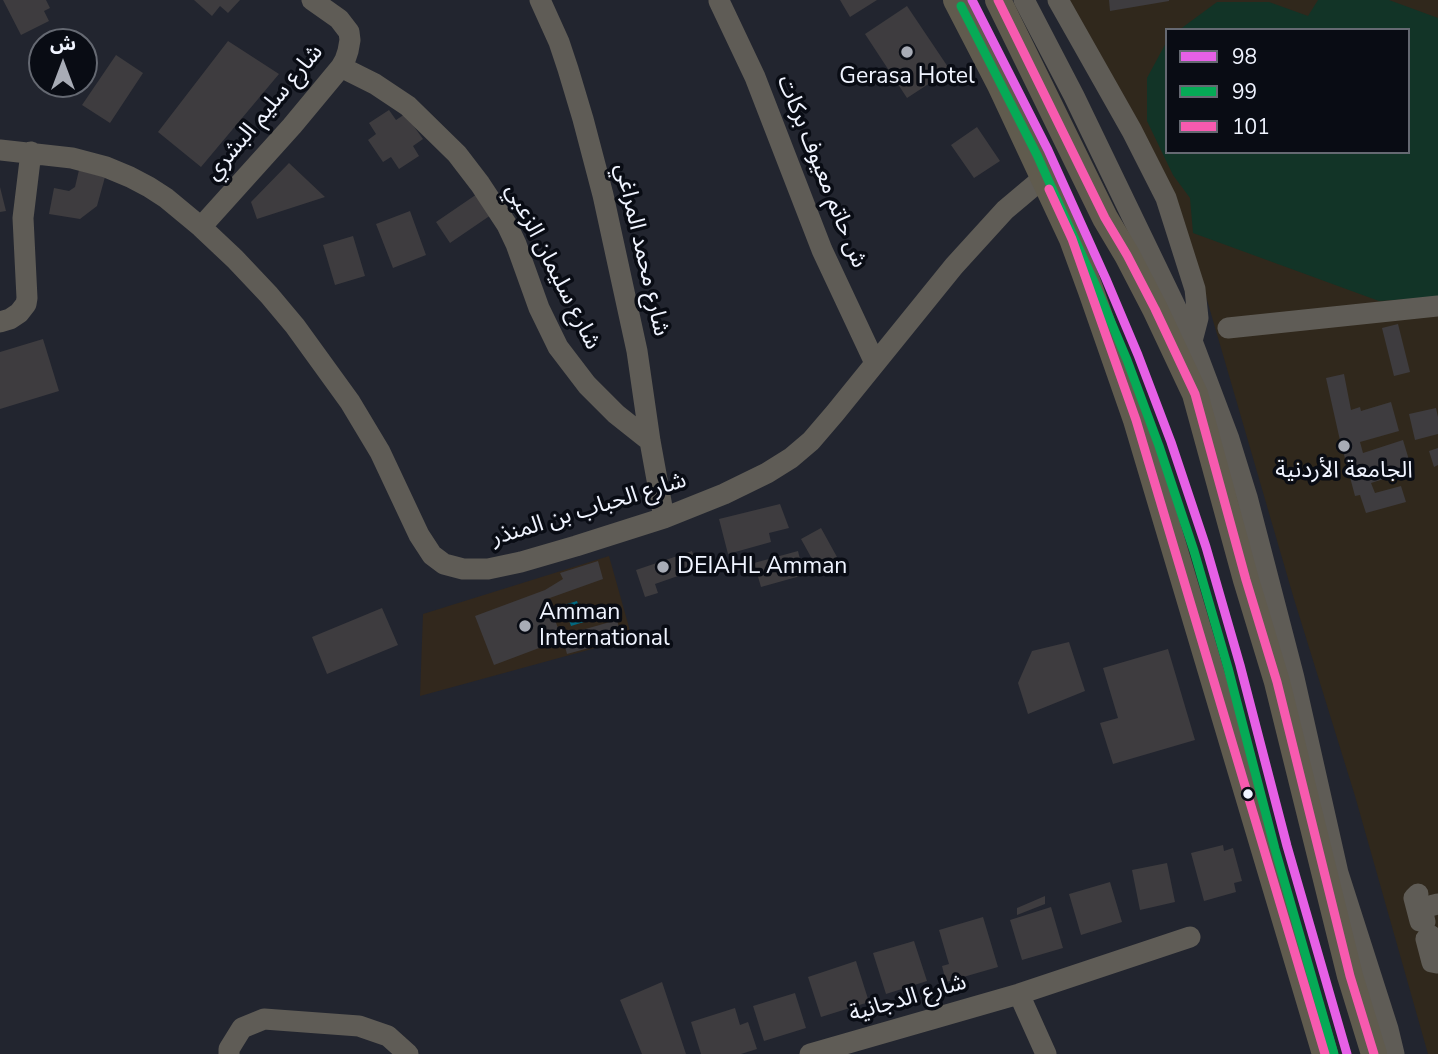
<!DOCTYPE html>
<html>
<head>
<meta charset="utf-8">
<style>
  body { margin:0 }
  #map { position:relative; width:1438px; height:1054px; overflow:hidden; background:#22252f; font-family:"Nunito Sans","Noto Sans Arabic",sans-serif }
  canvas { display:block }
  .legend { position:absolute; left:1165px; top:28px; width:245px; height:126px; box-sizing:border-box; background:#090c14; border:2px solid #656972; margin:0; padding:9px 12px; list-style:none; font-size:21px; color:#f0f4ff }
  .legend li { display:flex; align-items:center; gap:14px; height:35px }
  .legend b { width:35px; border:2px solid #656972 }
  .north { position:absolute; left:28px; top:28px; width:70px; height:70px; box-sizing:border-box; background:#090c14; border:2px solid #656972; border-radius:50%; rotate:0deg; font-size:19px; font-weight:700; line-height:28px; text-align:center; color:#f0f4ff }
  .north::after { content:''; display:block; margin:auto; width:24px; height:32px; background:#a8acb6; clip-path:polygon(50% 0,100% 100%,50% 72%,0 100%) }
</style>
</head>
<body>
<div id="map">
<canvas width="1438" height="1054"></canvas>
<ul class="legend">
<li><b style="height:9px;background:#e660e6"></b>98</li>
<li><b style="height:9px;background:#06aa56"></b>99</li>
<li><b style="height:9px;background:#f75aaf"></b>101</li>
</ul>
<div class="north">ش</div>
</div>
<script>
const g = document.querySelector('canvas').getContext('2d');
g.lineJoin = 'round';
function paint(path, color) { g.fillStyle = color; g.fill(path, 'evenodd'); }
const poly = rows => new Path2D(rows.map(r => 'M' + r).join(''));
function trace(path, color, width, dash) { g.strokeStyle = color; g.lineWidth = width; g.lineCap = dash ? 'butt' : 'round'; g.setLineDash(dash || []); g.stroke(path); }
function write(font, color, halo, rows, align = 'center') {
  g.font = font + ' "Nunito Sans","Noto Sans Arabic",sans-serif'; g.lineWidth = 7; g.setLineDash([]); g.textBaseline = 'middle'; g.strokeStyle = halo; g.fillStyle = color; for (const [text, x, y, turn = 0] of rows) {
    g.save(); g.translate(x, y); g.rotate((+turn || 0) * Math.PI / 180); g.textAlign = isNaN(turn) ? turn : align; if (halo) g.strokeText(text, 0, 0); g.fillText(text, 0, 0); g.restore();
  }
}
paint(poly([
  [609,556,632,638,420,696,423,614]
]), '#32281d');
paint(poly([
  [1068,0,1438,0,1438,1054,1428,1054,1355,796,1294,599,1205,293],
  [1167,30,1408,30,1408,152,1167,152]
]), '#30281c');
paint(poly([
  [1318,0,1389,0,1438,18,1438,297,1379,301,1193,233,1190,198,1173,175,1147,121,1147,78,1167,41,1167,152,1408,152,1408,30,1179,30,1217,2,1269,2,1308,16]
]), '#123427');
paint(poly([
  [577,601,584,622,571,626,564,605]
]), '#03687f');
paint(poly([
  [3,0,46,0,50,8,44,11,49,21,21,35],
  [194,0,240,0,228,13,220,6,212,16],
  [840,0,877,0,850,17],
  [1109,0,1169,0,1169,1,1110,11],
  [907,6,950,70,907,98,865,34],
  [228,41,279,74,201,167,158,132],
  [116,55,143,73,110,123,82,105],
  [389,110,396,120,405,114,423,139,413,146,419,156,399,169,391,157,383,162,368,140,376,134,369,123],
  [977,127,1000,161,974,178,951,145],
  [289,163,325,197,257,219,251,202],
  [79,170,105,177,97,206,80,219,49,214,54,188,69,191,75,187],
  [0,187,6,211,0,212],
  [477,194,491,215,450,243,436,222],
  [410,211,426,255,393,268,376,224],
  [353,236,365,276,335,285,323,245],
  [1398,324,1410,372,1394,376,1382,328],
  [43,339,59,391,0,409,0,352],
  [1344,374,1351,410,1360,407,1361,411,1391,402,1399,431,1360,442,1363,453,1403,440,1412,470,1371,483,1375,493,1401,486,1406,502,1366,513,1360,495,1355,496,1339,436,1326,378],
  [1436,408,1438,417,1438,434,1415,440,1409,414],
  [1438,448,1438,465,1434,467,1429,451],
  [780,504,789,528,769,533,771,542,728,554,719,519],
  [821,528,837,557,817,568,801,539],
  [692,551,698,569,655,584,658,593,645,597,636,570],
  [798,551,804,575,761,587,754,563],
  [598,561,603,579,547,599,561,636,617,620,622,639,567,654,563,639,494,665,475,616,545,590,563,579,560,573],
  [382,608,398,645,327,674,312,637],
  [1069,642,1085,691,1028,714,1018,683,1032,651],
  [1168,649,1195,740,1113,764,1100,723,1118,718,1103,668],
  [1223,845,1224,851,1233,848,1242,881,1234,883,1236,892,1204,901,1191,853],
  [1167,863,1175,902,1140,910,1132,870],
  [1110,882,1122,922,1081,935,1069,894],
  [1045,896,1045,904,1017,915,1017,908],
  [1051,907,1063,948,1022,960,1010,920],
  [983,917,998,967,946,982,942,966,949,964,939,930],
  [914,941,927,981,886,994,873,953],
  [856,961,869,1002,821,1017,808,977],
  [662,982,686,1054,642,1054,620,1000],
  [795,993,806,1028,764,1041,753,1006],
  [735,1008,740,1025,748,1022,757,1049,741,1054,701,1054,691,1022]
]), '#3e3c3f');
trace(poly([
  [540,0,559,42,568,69,583,119,603,195,637,351,650,441,664,518],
  [1024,0,1074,96,1192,341,1229,439,1247,497,1294,678,1338,873,1388,1029,1394,1054],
  [1058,0,1132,131,1166,198,1195,289,1198,318,1192,341],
  [719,1,755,77,822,250,875,363],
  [341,67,375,84,408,106,457,154,480,184,507,225,516,244,539,308,558,347,587,385,616,414,650,441],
  [0,150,72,158,106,167,130,177,149,187,166,198,201,227,235,259,269,295,295,326,350,402,380,452,419,535,432,555,444,564,463,569,488,569,521,562,576,546,664,518,724,494,767,473,791,458,811,441,835,413,954,266,1005,210,1043,178],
  [201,227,292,126,341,67,345,60,348,51,350,40,349,32,339,19,312,0],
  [0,322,10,319,19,313,26,304,27,298,23,218,31,152],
  [1228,328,1438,306],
  [1418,894,1414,898,1420,921,1425,922,1422,908,1438,904],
  [1430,935,1426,939,1432,962,1437,963,1433,950,1438,948],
  [1019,994,1046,1054],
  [229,1054,229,1049,242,1028,264,1019,359,1026,388,1036,408,1054],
  [810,1054,1019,994,1190,937]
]), '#5f5c56', 21);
trace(poly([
  [956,0,1000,85,1072,239,1091,291,1136,420,1325,1054],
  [998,0,1105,218,1127,255,1155,309,1195,394,1246,580,1277,682,1350,976,1374,1054]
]), '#605b4e', 26);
trace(poly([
  [972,0,1048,150,1106,279,1138,355,1171,442,1206,547,1240,665,1287,846,1347,1054]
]), '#e660e6', 9);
trace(poly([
  [961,6,1037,155,1095,284,1127,360,1159,446,1194,551,1228,668,1275,849,1334,1054]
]), '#06aa56', 9);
trace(poly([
  [998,0,1105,218,1127,255,1155,309,1195,394,1246,580,1277,682,1350,976,1374,1054],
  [1049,189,1072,239,1136,420,1325,1054]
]), '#f75aaf', 9);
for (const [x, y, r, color] of [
  [907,52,7,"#a8acb6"],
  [1344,446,7,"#a8acb6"],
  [663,567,7,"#a8acb6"],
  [525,626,7,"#a8acb6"],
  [1248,794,6,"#f0f4ff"]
]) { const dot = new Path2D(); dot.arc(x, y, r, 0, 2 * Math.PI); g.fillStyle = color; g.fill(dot); trace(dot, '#090c14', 2.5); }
write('23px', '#f0f4ff', '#090c14', [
  ["Gerasa Hotel",907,77],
  ["الجامعة الأردنية",1344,471],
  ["DEIAHL Amman",677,567,"left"],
  ["Amman",539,613,"left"],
  ["International",539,639,"left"]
]);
write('23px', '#f0f4ff', '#090c14', [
  ["شارع سليم البشري",265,113,-50],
  ["ش حاتم معيوف بركات",821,172,68],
  ["شارع محمد المراغي",641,250,77],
  ["شارع سليمان الزعبي",552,267,63],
  ["شارع الحباب بن المنذر",589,510,-17],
  ["شارع الدجانية",908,999,-16]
]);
</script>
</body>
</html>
